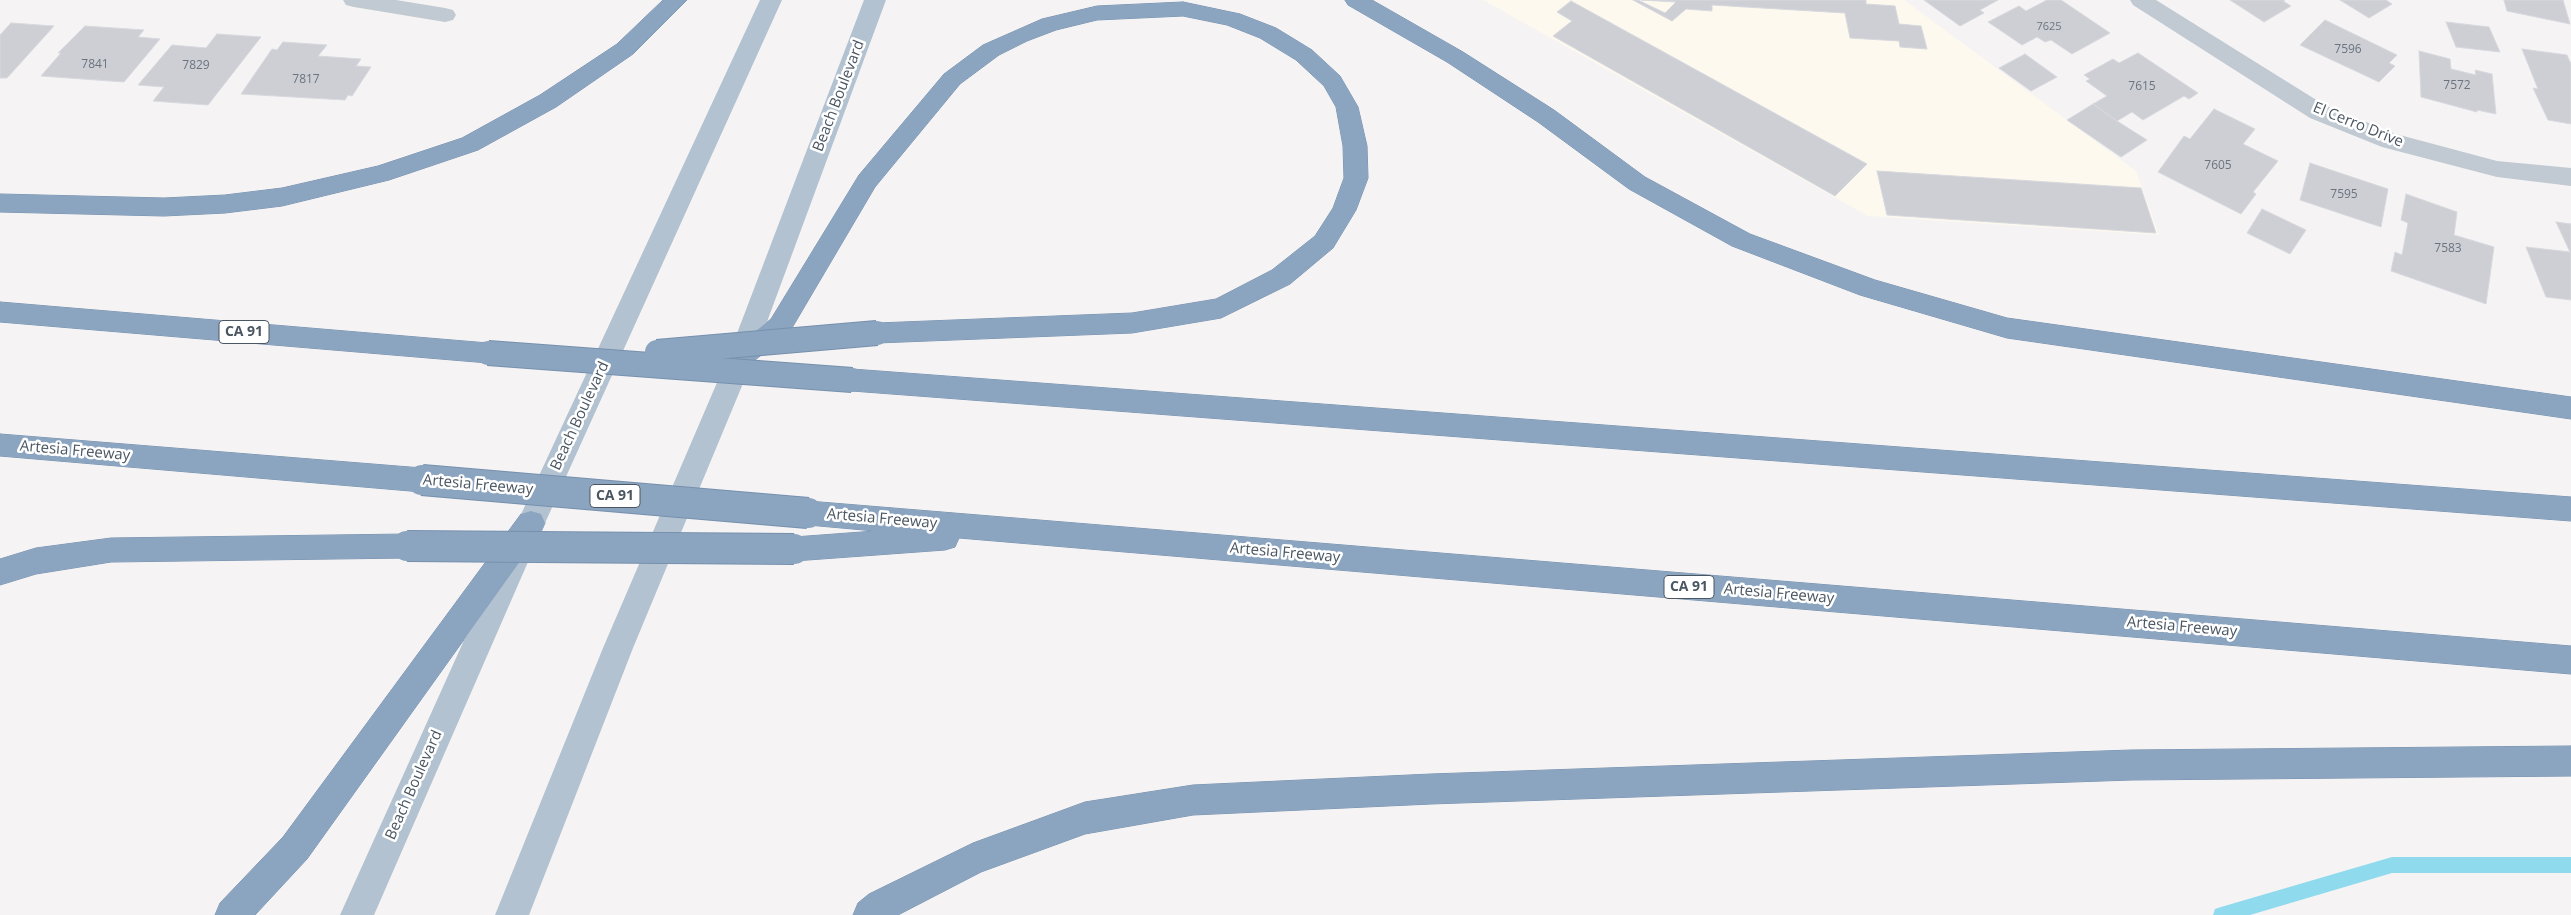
<!DOCTYPE html>
<html>
<head>
<meta charset="utf-8">
<style>
  body { margin:0 }
  canvas { display:block; background:#f5f3f3 }
</style>
</head>
<body>
<canvas width="2571" height="915"></canvas>
<script>
const g = document.querySelector('canvas').getContext('2d');
g.lineJoin = 'round';
function paint(path, color) { g.fillStyle = color; g.fill(path, 'evenodd'); }
const poly = rows => new Path2D(rows.map(r => 'M' + r).join(''));
function trace(path, color, width, dash) { g.strokeStyle = color; g.lineWidth = width; g.lineCap = dash ? 'butt' : 'round'; g.setLineDash(dash || []); g.stroke(path); }
function write(font, color, halo, rows, align = 'center') {
  g.font = font + ' "Open Sans",sans-serif'; g.lineWidth = 5; g.setLineDash([]); g.textBaseline = 'middle'; g.strokeStyle = halo; g.fillStyle = color; for (const [text, x, y, turn = 0] of rows) {
    g.save(); g.translate(x, y); g.rotate((+turn || 0) * Math.PI / 180); g.textAlign = isNaN(turn) ? turn : align; if (halo) g.strokeText(text, 0, 0); g.fillText(text, 0, 0); g.restore();
  }
}
paint(poly([
  [1483,0,1904,0,2136,171,2159,235,1868,216]
]), '#fdf9ef');
paint(poly([
  [2392,857,2571,857,2571,873,2392,873,2250,915,2213,915,2215,909,2221,907,2392,857]
]), '#90daee');
const building = poly([
  [1633,0,1638,0,1665,13,1676,2,1641,0,1866,0,1866,4,1895,6,1899,24,1921,26,1927,49,1900,47,1899,41,1850,38,1845,13,1712,5,1712,11,1686,9,1672,21,1633,0],
  [1924,0,1998,0,1980,10,1984,13,1960,26,1924,0],
  [2047,0,2061,0,2110,33,2072,54,2051,40,2045,42,2037,37,2022,45,1988,22,2019,6,2026,11,2047,0],
  [2230,0,2285,0,2283,1,2291,6,2264,22,2230,0],
  [2340,0,2386,0,2392,4,2369,18,2340,0],
  [2504,0,2563,0,2570,24,2507,11,2504,0],
  [1571,1,1867,164,1835,196,1553,36,1572,21,1557,12,1571,1],
  [2325,20,2397,55,2389,63,2395,66,2379,82,2300,45,2325,20],
  [2446,22,2489,27,2500,52,2456,47,2446,22],
  [11,23,54,26,7,78,0,78,0,35,11,23],
  [85,26,144,30,138,37,160,39,124,82,41,76,61,53,58,53,85,26],
  [217,34,261,37,208,105,153,101,164,87,138,85,172,45,206,48,217,34],
  [283,42,327,45,318,56,361,59,356,66,371,67,352,96,348,95,345,100,241,94,272,49,277,50,283,42],
  [2522,49,2567,55,2571,64,2571,124,2548,120,2533,88,2538,89,2522,49],
  [2419,51,2450,59,2451,69,2476,75,2475,70,2492,74,2496,114,2477,110,2477,112,2421,97,2419,51],
  [2138,53,2198,93,2189,99,2184,96,2143,120,2132,112,2117,121,2093,104,2107,96,2086,81,2090,79,2084,75,2113,59,2119,63,2138,53],
  [2025,54,2057,77,2031,91,1999,68,2025,54],
  [2093,104,2117,121,2147,140,2121,157,2067,120,2093,104],
  [2214,109,2255,129,2243,144,2278,161,2253,192,2256,194,2241,214,2158,172,2184,136,2190,139,2214,109],
  [2310,163,2388,189,2381,227,2300,200,2310,163],
  [1877,171,2141,188,2156,233,1887,215,1877,171],
  [2406,194,2457,212,2454,235,2494,247,2486,304,2391,271,2395,252,2402,255,2408,223,2401,220,2406,194],
  [2262,209,2306,230,2290,254,2247,233,2262,209],
  [2556,222,2571,224,2571,300,2546,297,2526,247,2570,252,2556,222]
]);
paint(building, '#cdcfd5');
trace(building, '#d7d9de', 1);
const highway = poly([
  [663,0,687,0,633,54,556,107,478,150,389,180,282,206,225,213,164,216,0,212,0,194,164,198,225,195,282,188,378,166,462,138,540,95,617,44,663,0],
  [1345,0,1372,0,1463,52,1554,110,1645,177,1750,234,1875,280,2007,318,2571,397,2571,419,2007,338,1860,295,1732,246,1629,189,1538,122,1447,62,1348,5,1345,0],
  [1183,2,1240,14,1276,28,1312,50,1340,76,1358,107,1367,146,1368,178,1356,210,1333,248,1290,284,1221,318,1132,333,877,343,868,340,864,333,868,326,877,323,1132,313,1216,299,1272,270,1315,236,1333,208,1344,178,1343,146,1336,107,1324,86,1296,60,1260,38,1227,25,1183,16,1097,20,1056,30,1027,41,999,55,960,84,875,187,789,333,755,360,746,363,737,360,733,353,737,346,771,319,859,175,944,74,983,45,1042,19,1097,6,1183,2],
  [0,302,488,343,497,346,501,353,497,360,488,363,0,322,0,302],
  [852,369,2571,497,2571,521,852,391,843,387,839,380,843,373,852,369],
  [0,434,422,468,432,472,436,480,432,488,422,492,0,456,0,434],
  [808,501,2571,646,2571,674,959,538,955,547,945,550,794,561,784,558,780,549,784,540,794,537,875,531,808,525,798,521,794,513,798,505,808,501],
  [531,511,541,514,545,523,541,532,307,859,255,915,215,915,220,903,283,837,521,514,531,511],
  [407,534,417,537,421,546,417,555,407,558,111,562,36,574,0,585,0,559,36,548,111,538,407,534],
  [2571,746,2571,776,2131,780,1431,804,1193,815,1085,834,981,872,898,915,853,915,858,903,869,894,973,843,1085,802,1193,785,1431,774,2131,750,2571,746]
]);
trace(highway, '#7690ad', 1);
paint(poly([
  [343,0,396,0,445,8,453,10,456,15,453,20,445,22,354,7,346,5,343,0],
  [2130,0,2156,0,2326,106,2396,134,2497,161,2571,168,2571,186,2497,177,2382,147,2310,118,2133,5,2130,0]
]), '#c1cad2');
paint(poly([
  [760,0,782,0,545,523,374,915,340,915,517,523,760,0],
  [864,0,886,0,754,357,633,648,529,915,495,915,603,648,728,357,864,0]
]), '#b3c2d1');
paint(highway, '#8ba5c1');
const highwayBridgeFar1 = poly([
  [657,352,877,333],
  [488,353,852,380]
]);
const highwayBridge = poly([
  [422,480,808,513],
  [407,546,794,549]
]);
trace(highwayBridgeFar1, '#7690ad', 26, []);
trace(highwayBridge, '#7690ad', 32, []);
trace(highwayBridgeFar1, '#8ba5c1', 24);
trace(highwayBridge, '#8ba5c1', 30);
write('11px', '#6b747e', null, [
  ["7625",2049,27]
]);
write('12px', '#6b747e', null, [
  ["7596",2348,50],
  ["7841",95,65],
  ["7829",196,66],
  ["7817",306,80],
  ["7572",2457,86],
  ["7615",2142,87],
  ["7605",2218,166],
  ["7595",2344,195],
  ["7583",2448,249]
]);
for (const [x, y, w] of [
  [244,332,50],
  [615,496,50],
  [1689,587,50]
]) { const box = new Path2D(); box.roundRect(x - w / 2, y - 11.5, w, 23, 4); g.fillStyle = '#fff'; g.fill(box); trace(box, '#4a5661', 1); }
write('bold 14px', '#4a5661', null, [
  ["CA 91",244,332],
  ["CA 91",615,496],
  ["CA 91",1689,587]
]);
write('15px', '#4a5661', '#fff', [
  ["Beach Boulevard",839,96,-69],
  ["El Cerro Drive",2358,125,22],
  ["Beach Boulevard",580,416,-65],
  ["Artesia Freeway",75,451,5],
  ["Artesia Freeway",478,485,5],
  ["Artesia Freeway",882,519,5],
  ["Artesia Freeway",1285,553,5],
  ["Artesia Freeway",1779,594,5],
  ["Artesia Freeway",2182,627,5],
  ["Beach Boulevard",414,785,-66]
]);
</script>
</body>
</html>
